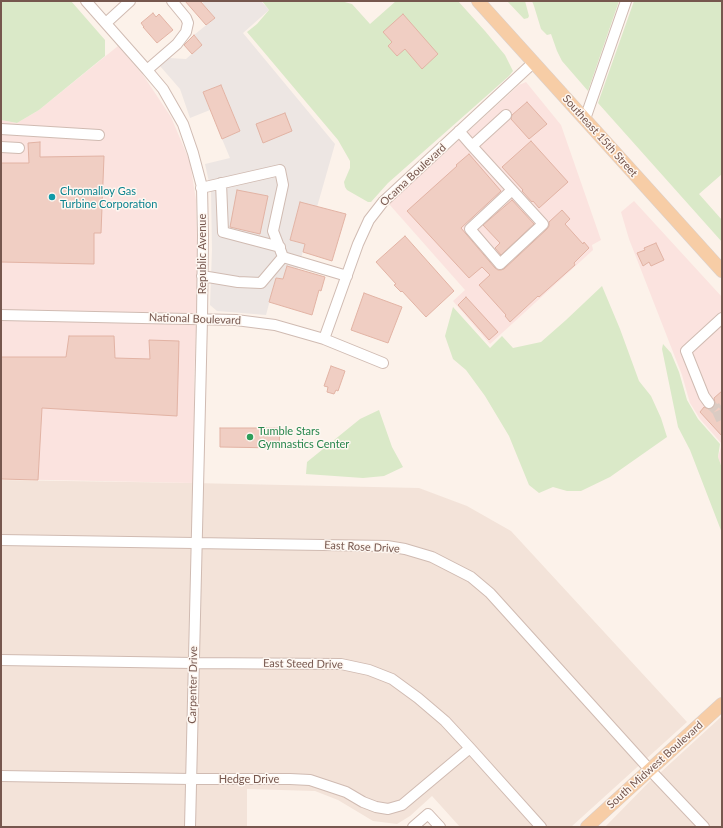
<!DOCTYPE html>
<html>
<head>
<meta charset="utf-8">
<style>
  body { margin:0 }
  #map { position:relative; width:723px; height:828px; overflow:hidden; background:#fcf2ea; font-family:Lato,sans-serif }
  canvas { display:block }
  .frame { position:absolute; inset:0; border:2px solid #76574e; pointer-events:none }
</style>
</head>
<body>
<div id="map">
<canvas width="723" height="828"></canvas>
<div class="frame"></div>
</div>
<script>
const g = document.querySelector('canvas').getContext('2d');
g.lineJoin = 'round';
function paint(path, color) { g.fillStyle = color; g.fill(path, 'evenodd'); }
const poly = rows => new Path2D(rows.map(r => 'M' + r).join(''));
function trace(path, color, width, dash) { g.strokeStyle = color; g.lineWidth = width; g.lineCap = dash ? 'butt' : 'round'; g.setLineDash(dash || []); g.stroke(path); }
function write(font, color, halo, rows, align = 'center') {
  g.font = font + ' Lato,sans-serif'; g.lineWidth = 3; g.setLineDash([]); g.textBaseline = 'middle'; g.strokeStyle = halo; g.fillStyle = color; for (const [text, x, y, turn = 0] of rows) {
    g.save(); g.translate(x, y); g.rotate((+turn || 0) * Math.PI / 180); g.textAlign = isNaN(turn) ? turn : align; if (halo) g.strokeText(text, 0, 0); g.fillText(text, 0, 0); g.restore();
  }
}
paint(poly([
  [1,480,193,483,419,488,467,506,511,531,687,722,571,827,460,827,432,796,410,816,397,824,373,821,338,800,315,791,247,789,247,827,1,827],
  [722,716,722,827,605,827,650,781,661,772]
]), '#f3e3d9');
paint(poly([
  [118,46,143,75,171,117,190,162,196,200,198,276,194,382,194,483,1,479,1,120,17,123,39,110],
  [526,82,561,125,601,240,592,245,593,250,490,344,453,301,465,290,389,204,519,85],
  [634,201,722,297,722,468,718,457,722,444,700,419,690,403,682,375,629,239,621,212]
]), '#fbe3df');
paint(poly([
  [205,1,261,1,269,10,243,33,335,144,317,207,300,203,290,240,305,244,298,269,287,266,283,279,276,278,266,315,217,311,210,305,212,250,211,191,205,164,230,158,222,139,240,131,221,85,203,92,210,110,190,118,180,89,160,66,169,58,186,59,202,45,194,35,215,18,202,3]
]), '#ede6e3');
paint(poly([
  [1,1,71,1,105,40,105,56,39,110,17,123,1,120],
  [262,1,341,1,352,4,370,24,396,1,458,1,485,31,505,55,513,71,509,76,388,183,371,202,368,202,347,190,345,187,344,182,350,168,350,161,338,140,247,32,257,24,269,10],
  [507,1,525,1,529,16,528,18,524,19],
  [532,1,619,1,588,91,562,61,557,51,551,34,547,35,541,29,534,6],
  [634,1,722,1,722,174,699,194,722,220,722,242,598,103],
  [602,286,620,329,639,381,651,396,661,418,667,437,610,477,581,491,567,491,553,487,539,493,529,485,509,436,485,396,466,370,453,359,445,336,453,307,490,348,502,336,513,348,541,342,566,320],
  [663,344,671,353,679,372,687,400,698,419,720,444,718,457,722,468,722,533,690,450,678,427,662,349],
  [379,410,392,447,403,467,384,476,363,478,306,474,307,462,360,419]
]), '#dae9c8');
const building = poly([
  [185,1,200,1,215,18,206,25,185,1],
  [153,13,156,17,159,14,173,30,157,43,143,27,144,27,141,23,153,13],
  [403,14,438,54,422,69,405,49,397,56,388,46,392,42,383,32,403,14],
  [194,35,202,45,192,54,184,45,194,35],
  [221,85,240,131,222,139,203,92,221,85],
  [527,102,547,124,529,139,511,119,512,115,527,102],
  [285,113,292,131,263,143,256,124,285,113],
  [531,141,568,182,539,208,533,201,532,202,522,191,523,190,502,167,531,141],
  [40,142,40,157,104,156,101,233,94,233,94,264,1,262,1,163,29,163,28,143,40,142],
  [469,154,501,191,461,228,495,268,498,270,501,270,504,269,547,229,549,226,549,222,562,210,570,219,565,224,583,244,584,242,589,248,574,263,575,265,539,297,538,296,510,322,505,316,506,315,479,285,490,275,482,267,469,278,407,211,457,166,456,165,469,154],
  [237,190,268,196,260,234,230,227,237,190],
  [512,200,534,224,501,255,495,248,500,243,483,225,512,200],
  [300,202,346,214,332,261,303,252,305,244,290,240,300,202],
  [405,236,454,291,426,317,402,291,401,292,394,285,396,284,376,262,405,236],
  [656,243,664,260,651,266,649,262,643,266,637,253,645,250,644,248,656,243],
  [287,266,325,277,321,291,319,290,312,315,269,302,276,278,283,279,287,266],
  [364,293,402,307,388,343,351,330,364,293],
  [466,297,498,332,489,340,458,305,466,297],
  [69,336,114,336,115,358,150,359,149,340,179,341,177,416,42,408,38,480,1,479,1,357,66,357,69,336],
  [331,366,345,371,338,391,336,390,334,394,327,392,328,387,324,386,331,366],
  [722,391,722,436,700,412,704,407,709,409,713,408,715,403,714,398,722,391],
  [220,428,280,428,279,448,220,447,220,428]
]);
paint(building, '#f0cec3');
trace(building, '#e2b3a4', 1);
trace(poly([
  [709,403,717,411,722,407],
  [717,411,722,422]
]), '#dacbc3', 10, [10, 5]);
const minor = poly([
  [86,1,147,70,163,89,183,124,193,153,202,187,203,236,202,319,190,827],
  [106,23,130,1],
  [147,70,177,44,186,32,188,23,186,18,172,1],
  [585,119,626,1],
  [1,129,99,135],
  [459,131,472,146,506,115],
  [472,146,543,224,500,264,470,229,512,190],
  [1,147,19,148],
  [221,183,223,232,280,247],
  [201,188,280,170,283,185,273,231,283,257],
  [283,257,347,276],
  [202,276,238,282,261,283,283,257],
  [1,315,236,320,275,325,324,339,383,363],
  [324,339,358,244,369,220,383,202,534,62],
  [709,403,704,396,686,351,722,318],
  [1,540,387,546,405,549,432,557,471,577,490,593,650,770,704,827],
  [1,660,193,663,341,664,369,670,392,679,418,698,445,721,470,748,541,827],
  [1,776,191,779,290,779,310,780,346,792,363,802,376,807,388,809,402,805,470,748],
  [413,827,428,814,440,827]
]);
const major = poly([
  [478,1,722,271],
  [587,827,722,704]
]);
trace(minor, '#d0bbb2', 12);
trace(major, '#d9d0cd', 14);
trace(minor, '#fff', 10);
trace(major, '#f7cda6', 13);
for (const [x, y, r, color] of [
  [52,197,4,"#0f9aa8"],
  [250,437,4,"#2e9e5b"]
]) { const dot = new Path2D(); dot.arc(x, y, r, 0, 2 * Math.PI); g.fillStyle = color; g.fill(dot); trace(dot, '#fef7f1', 1.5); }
write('11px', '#76574e', '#fef7f1', [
  ["Southeast 15th Street",600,136,48],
  ["Ocama Boulevard",413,175,-43],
  ["Republic Avenue",202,254,-90],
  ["National Boulevard",195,319,2],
  ["East Rose Drive",362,547,3],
  ["East Steed Drive",303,664,1],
  ["Carpenter Drive",193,685,-89],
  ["South Midwest Boulevard",655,765,-42],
  ["Hedge Drive",249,779]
]);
write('11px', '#0d838f', '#fef7f1', [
  ["Chromalloy Gas",60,191],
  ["Turbine Corporation",60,204]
], 'left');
write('11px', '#27864d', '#fef7f1', [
  ["Tumble Stars",258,431],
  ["Gymnastics Center",258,444]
], 'left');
</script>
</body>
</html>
